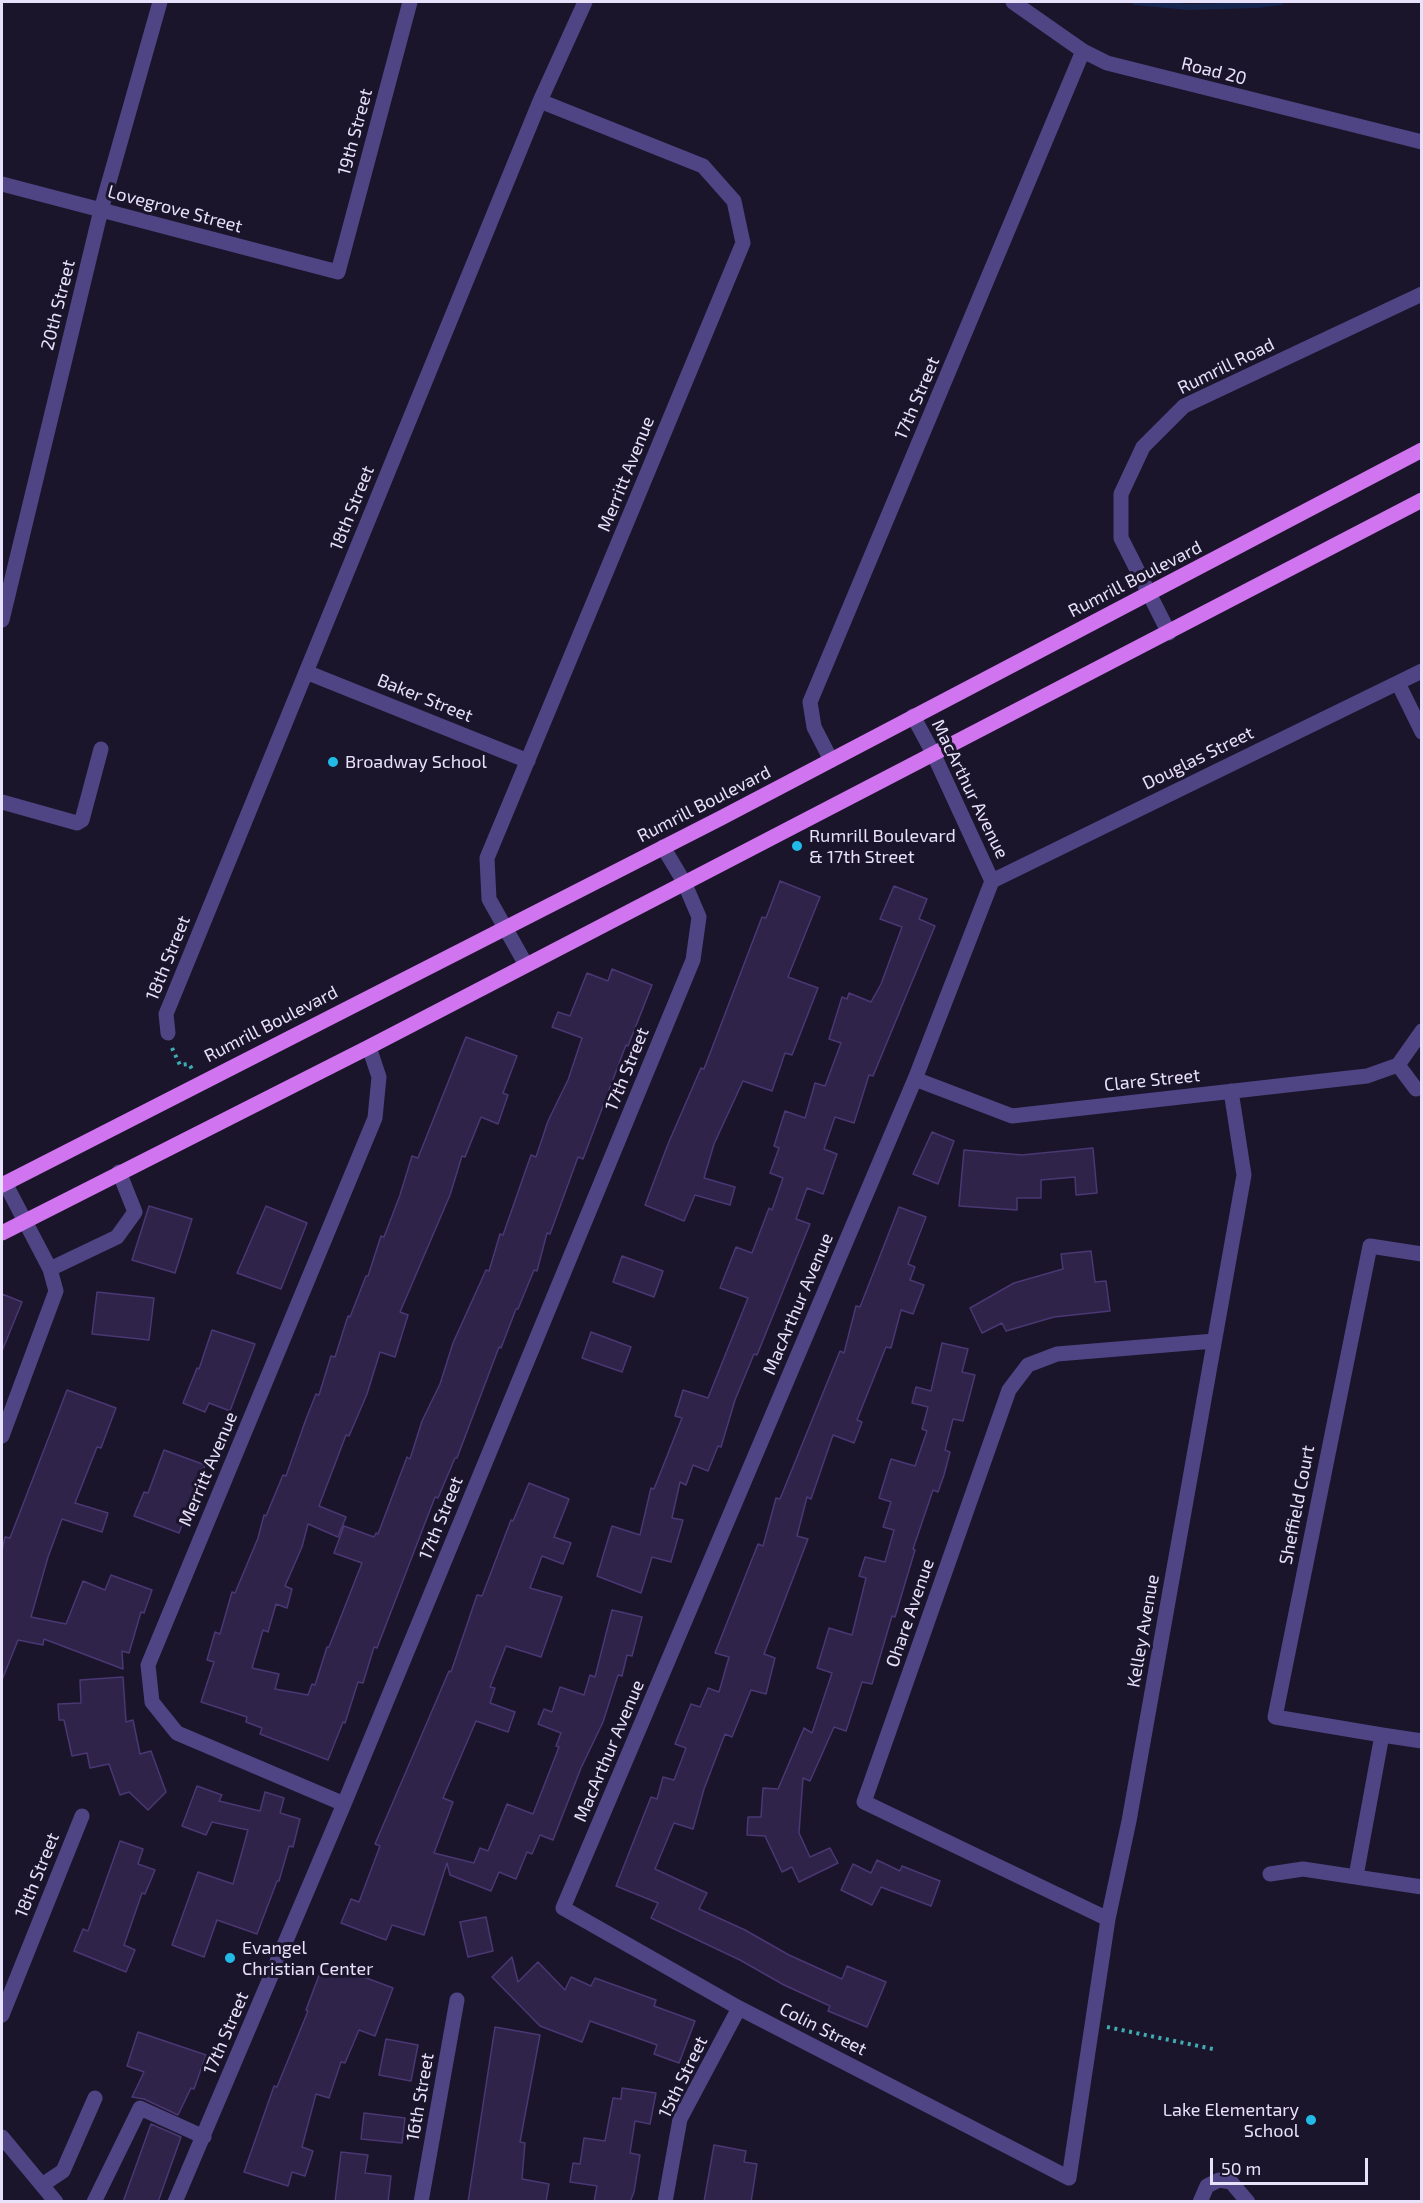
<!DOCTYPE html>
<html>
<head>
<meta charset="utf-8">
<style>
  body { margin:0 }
  #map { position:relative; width:1423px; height:2203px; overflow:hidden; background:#1b152b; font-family:"Exo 2",sans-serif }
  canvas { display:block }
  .frame { position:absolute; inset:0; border:3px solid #e8e1fc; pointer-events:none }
  .scale { position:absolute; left:1210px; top:2158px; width:158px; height:27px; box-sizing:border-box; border:3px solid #e8e1fc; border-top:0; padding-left:8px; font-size:18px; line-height:21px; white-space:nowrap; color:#e8e1fc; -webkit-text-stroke:4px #1b152b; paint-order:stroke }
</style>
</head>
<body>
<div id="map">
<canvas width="1423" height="2203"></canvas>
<div class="frame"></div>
<div class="scale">50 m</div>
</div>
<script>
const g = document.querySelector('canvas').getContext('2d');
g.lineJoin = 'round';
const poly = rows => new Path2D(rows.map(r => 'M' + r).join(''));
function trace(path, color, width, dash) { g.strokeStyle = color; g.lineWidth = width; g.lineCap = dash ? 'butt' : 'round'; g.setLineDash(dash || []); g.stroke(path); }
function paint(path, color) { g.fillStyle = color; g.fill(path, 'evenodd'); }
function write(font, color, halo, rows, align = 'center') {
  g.font = font + ' "Exo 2",sans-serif'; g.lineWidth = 6; g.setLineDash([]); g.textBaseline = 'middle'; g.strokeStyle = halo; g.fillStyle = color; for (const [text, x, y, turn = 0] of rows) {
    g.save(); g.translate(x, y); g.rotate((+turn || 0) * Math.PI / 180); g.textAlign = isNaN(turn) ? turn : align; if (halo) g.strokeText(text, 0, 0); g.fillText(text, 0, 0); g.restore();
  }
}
trace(poly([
  [1135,2,1188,7,1257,5,1281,2]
]), '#16254d', 6);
const building = poly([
  [780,881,820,897,788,977,818,988,792,1055,785,1053,772,1091,743,1081,714,1144,704,1178,735,1187,730,1205,695,1195,684,1221,645,1205,668,1144,701,1068,704,1069,762,917,766,918,780,881],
  [894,886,927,899,919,919,935,926,873,1076,869,1075,854,1123,835,1117,824,1149,837,1154,823,1194,807,1188,796,1219,810,1224,757,1355,754,1354,735,1400,721,1447,718,1446,708,1471,693,1465,686,1485,680,1482,672,1518,683,1520,671,1562,652,1557,641,1593,597,1576,612,1526,640,1535,651,1488,654,1489,682,1418,675,1416,683,1390,708,1398,748,1298,720,1288,736,1247,752,1253,769,1208,772,1210,783,1178,770,1173,779,1148,774,1146,785,1111,805,1118,815,1083,825,1086,841,1043,829,1039,842,997,847,999,849,993,871,1002,881,984,902,927,880,919,894,886],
  [612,969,652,985,628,1046,626,1045,583,1159,578,1157,550,1234,547,1233,537,1271,534,1270,518,1309,516,1309,501,1348,499,1347,457,1458,455,1458,438,1498,435,1497,377,1648,374,1647,363,1683,358,1682,345,1723,343,1722,328,1760,260,1734,262,1728,246,1722,247,1717,201,1702,214,1662,207,1660,215,1632,220,1634,232,1592,235,1593,258,1538,264,1515,266,1516,283,1475,286,1476,306,1419,316,1394,319,1395,331,1356,335,1357,348,1316,350,1317,366,1276,368,1276,381,1236,384,1237,400,1195,412,1156,418,1158,466,1037,517,1056,503,1093,508,1095,498,1124,481,1117,465,1157,462,1156,450,1195,400,1312,408,1315,395,1357,380,1352,367,1394,349,1436,346,1435,319,1506,346,1517,338,1537,308,1524,302,1547,285,1586,292,1589,287,1608,276,1604,268,1632,263,1630,252,1668,279,1674,275,1689,308,1695,312,1684,315,1685,327,1647,329,1647,362,1563,334,1553,344,1526,374,1537,376,1533,378,1534,407,1457,410,1459,422,1421,440,1384,453,1343,486,1270,489,1271,500,1234,503,1235,531,1155,536,1157,548,1121,568,1080,582,1038,552,1027,558,1012,570,1016,587,973,608,981,612,969],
  [932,1132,954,1141,938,1184,913,1174,932,1132],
  [1093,1148,1097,1193,1076,1195,1075,1177,1041,1180,1041,1198,1017,1198,1017,1210,959,1206,964,1150,1022,1155,1093,1148],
  [149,1206,192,1219,175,1273,132,1260,149,1206],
  [266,1206,307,1223,281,1289,237,1273,266,1206],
  [899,1207,926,1217,908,1264,915,1267,910,1280,924,1285,913,1314,901,1310,891,1348,886,1347,857,1420,862,1422,854,1443,833,1435,811,1499,807,1497,797,1536,808,1539,764,1654,775,1658,766,1694,751,1690,732,1737,725,1734,704,1789,693,1829,674,1823,655,1869,707,1893,699,1909,745,1930,789,1955,842,1979,847,1966,886,1982,867,2027,828,2011,830,2006,784,1985,740,1960,651,1918,658,1903,616,1886,651,1797,657,1799,663,1777,674,1780,686,1748,675,1744,691,1704,700,1707,708,1688,719,1692,729,1657,715,1653,758,1544,763,1546,776,1498,780,1499,840,1351,844,1353,856,1306,860,1307,899,1207],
  [1091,1251,1095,1282,1106,1281,1110,1311,1054,1317,1006,1331,1002,1323,982,1333,970,1308,1014,1283,1063,1269,1061,1254,1091,1251],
  [622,1256,663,1271,654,1297,613,1282,622,1256],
  [97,1292,154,1298,149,1340,92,1334,97,1292],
  [2,1294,22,1302,2,1351,2,1294],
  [212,1330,255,1344,230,1411,209,1403,205,1412,183,1403,197,1368,199,1369,212,1330],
  [591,1332,631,1347,622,1372,582,1358,591,1332],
  [942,1343,968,1349,962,1372,975,1375,963,1421,953,1419,945,1450,950,1452,944,1475,938,1492,933,1490,913,1549,915,1550,895,1617,892,1616,872,1684,862,1682,846,1731,834,1727,810,1781,803,1778,799,1833,810,1857,830,1848,838,1863,799,1882,792,1867,782,1872,765,1836,747,1835,748,1817,761,1817,763,1788,778,1789,804,1728,812,1733,832,1673,817,1668,829,1628,852,1635,866,1578,859,1576,865,1557,885,1562,894,1530,883,1527,891,1502,879,1498,891,1459,915,1466,927,1431,922,1429,928,1407,912,1403,916,1387,931,1391,942,1343],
  [67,1390,116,1408,101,1448,97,1447,75,1503,108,1513,102,1532,62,1519,48,1557,31,1617,66,1624,83,1581,105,1590,111,1575,152,1590,144,1613,141,1612,129,1653,122,1651,123,1669,44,1639,43,1645,18,1640,2,1680,2,1551,5,1537,10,1538,67,1390],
  [164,1450,205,1465,179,1533,134,1516,144,1492,148,1493,164,1450],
  [529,1483,569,1499,554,1537,571,1543,563,1564,542,1556,530,1588,562,1597,541,1657,506,1646,490,1687,495,1688,490,1703,515,1712,508,1732,476,1721,443,1798,453,1802,434,1853,474,1863,480,1848,488,1851,507,1804,533,1814,559,1747,556,1746,561,1733,538,1724,544,1709,552,1712,560,1687,584,1695,590,1675,595,1677,612,1610,642,1617,632,1656,627,1655,622,1676,618,1675,603,1722,581,1768,553,1840,540,1835,532,1854,527,1852,516,1879,499,1872,491,1891,450,1875,447,1863,424,1935,392,1925,386,1940,341,1923,351,1899,359,1902,380,1846,375,1844,449,1671,451,1672,477,1595,482,1596,511,1520,513,1521,529,1483],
  [123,1677,126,1722,133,1720,140,1754,151,1751,166,1792,148,1810,129,1792,120,1795,109,1764,90,1768,87,1753,72,1756,64,1720,59,1720,58,1704,81,1703,80,1680,123,1677],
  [197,1786,222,1795,219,1801,260,1811,265,1792,284,1798,280,1813,300,1819,293,1847,289,1846,279,1881,277,1881,257,1934,217,1920,204,1957,172,1945,198,1872,233,1884,248,1830,212,1822,206,1835,182,1826,197,1786],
  [120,1841,143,1849,138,1864,155,1870,145,1894,142,1893,124,1945,135,1950,126,1972,74,1951,83,1929,88,1931,120,1841],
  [877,1860,900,1871,902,1866,940,1881,931,1906,881,1887,872,1905,841,1890,853,1864,871,1873,877,1860],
  [486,1917,493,1951,468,1957,460,1922,486,1917],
  [512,1957,518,1982,538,1962,565,1990,571,1977,591,1986,595,1978,656,2000,654,2006,695,2021,679,2063,654,2054,657,2045,590,2021,582,2042,540,2026,492,1977,512,1957],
  [324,1962,393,1988,375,2036,359,2030,345,2063,341,2062,329,2098,316,2094,302,2147,313,2151,305,2176,292,2172,288,2186,244,2172,274,2086,277,2087,308,2011,306,2010,324,1962],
  [495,2027,540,2035,520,2142,525,2143,522,2179,549,2184,546,2202,468,2202,495,2027],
  [138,2032,206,2055,194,2089,191,2088,178,2115,144,2099,132,2097,144,2072,127,2066,138,2032],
  [386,2039,418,2045,411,2081,379,2075,386,2039],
  [622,2088,656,2093,650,2124,635,2121,630,2153,640,2155,634,2192,630,2202,594,2202,597,2186,570,2182,573,2163,580,2164,584,2138,605,2141,613,2098,621,2099,622,2088],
  [364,2113,405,2118,402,2143,361,2139,364,2113],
  [151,2124,181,2137,158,2202,123,2202,151,2124],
  [714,2145,746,2151,744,2162,757,2164,751,2202,704,2202,714,2145],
  [341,2152,368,2155,365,2173,391,2176,388,2202,335,2202,341,2152]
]);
paint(building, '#2f234a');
trace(building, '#4a3773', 1.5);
trace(poly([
  [172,1048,180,1065,189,1064,192,1069],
  [1107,2027,1213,2049]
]), '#3fabb2', 4, [3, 4.5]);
trace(poly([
  [1013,2,1083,51,1107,63,1422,142],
  [2,184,338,272,410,2],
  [2,620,101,210,160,2],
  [1169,633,1121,538,1121,494,1143,447,1184,406,1422,294],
  [306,672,528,761],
  [1398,683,1422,732],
  [913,716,933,753,992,881,915,1079,563,1908,739,2008,1069,2178,1108,1919,1129,1821,1244,1175,1231,1091],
  [831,760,814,727,810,702,1083,51],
  [2,802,77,823,82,820,101,749],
  [992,881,1422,671],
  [525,963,489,899,487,858,743,243,734,201,703,166,540,101],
  [168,1033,166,1014,540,101,585,2],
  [1398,1065,1416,1089],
  [915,1079,1012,1116,1367,1076,1398,1065,1422,1031],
  [50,1269,117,1237,135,1212,119,1172],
  [2,1436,56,1291,50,1269,5,1183],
  [1382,1735,1275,1717,1370,1246,1422,1254],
  [344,1804,177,1733,152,1702,148,1665,375,1118,379,1077,369,1047],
  [1270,1874,1303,1869,1422,1887],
  [1356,1876,1382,1735,1422,1741],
  [1108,1919,864,1802,1009,1390,1028,1365,1057,1354,1214,1341],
  [2,2015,82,1816],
  [2,2137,56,2202],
  [42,2185,63,2171,95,2098],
  [94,2202,140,2108,204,2137],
  [175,2202,344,1804,693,960,699,917,684,882,663,847],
  [421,2202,457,2000],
  [665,2202,680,2119,739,2008],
  [1200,2202,1207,2186,1219,2180,1231,2182,1248,2202]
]), '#4f4584', 15);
trace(poly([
  [2,1185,721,818,1422,450],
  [2,1233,369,1047,1422,500]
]), '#d174f0', 15);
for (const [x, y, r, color] of [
  [333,762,6,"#22bbe7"],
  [797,846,6,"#22bbe7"],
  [230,1958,6,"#22bbe7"],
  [1311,2120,6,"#22bbe7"]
]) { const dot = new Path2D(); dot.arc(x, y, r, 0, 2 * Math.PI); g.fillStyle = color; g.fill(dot); trace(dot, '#1b152b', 2); }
write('18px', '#e8e1fc', '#1b152b', [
  ["Road 20",1214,71,14],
  ["19th Street",355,132,-75],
  ["Lovegrove Street",175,209,15],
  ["20th Street",58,305,-76],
  ["Rumrill Road",1226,366,-26],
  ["17th Street",917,398,-67],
  ["Merritt Avenue",626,474,-68],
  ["18th Street",352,508,-68],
  ["Rumrill Boulevard",1135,579,-27],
  ["Baker Street",425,698,22],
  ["Douglas Street",1198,758,-26],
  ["MacArthur Avenue",970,789,64],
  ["Rumrill Boulevard",704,804,-27],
  ["18th Street",168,958,-68],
  ["Rumrill Boulevard",271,1024,-27],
  ["17th Street",627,1069,-68],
  ["Clare Street",1152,1080,-6],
  ["MacArthur Avenue",798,1304,-67],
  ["Merritt Avenue",208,1469,-67],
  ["Sheffield Court",1297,1505,-79],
  ["17th Street",441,1518,-68],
  ["Ohare Avenue",910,1613,-71],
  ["Kelley Avenue",1143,1631,-80],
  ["MacArthur Avenue",609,1751,-67],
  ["18th Street",37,1875,-68],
  ["Colin Street",823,2029,27],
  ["17th Street",226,2033,-67],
  ["15th Street",683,2077,-64],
  ["16th Street",420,2097,-80]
]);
write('18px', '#e8e1fc', '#1b152b', [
  ["Broadway School",345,762],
  ["Rumrill Boulevard",809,836],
  ["& 17th Street",809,857],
  ["Evangel",242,1948],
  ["Christian Center",242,1969],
  ["Lake Elementary",1299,2110,"right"],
  ["School",1299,2131,"right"]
], 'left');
</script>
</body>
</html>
